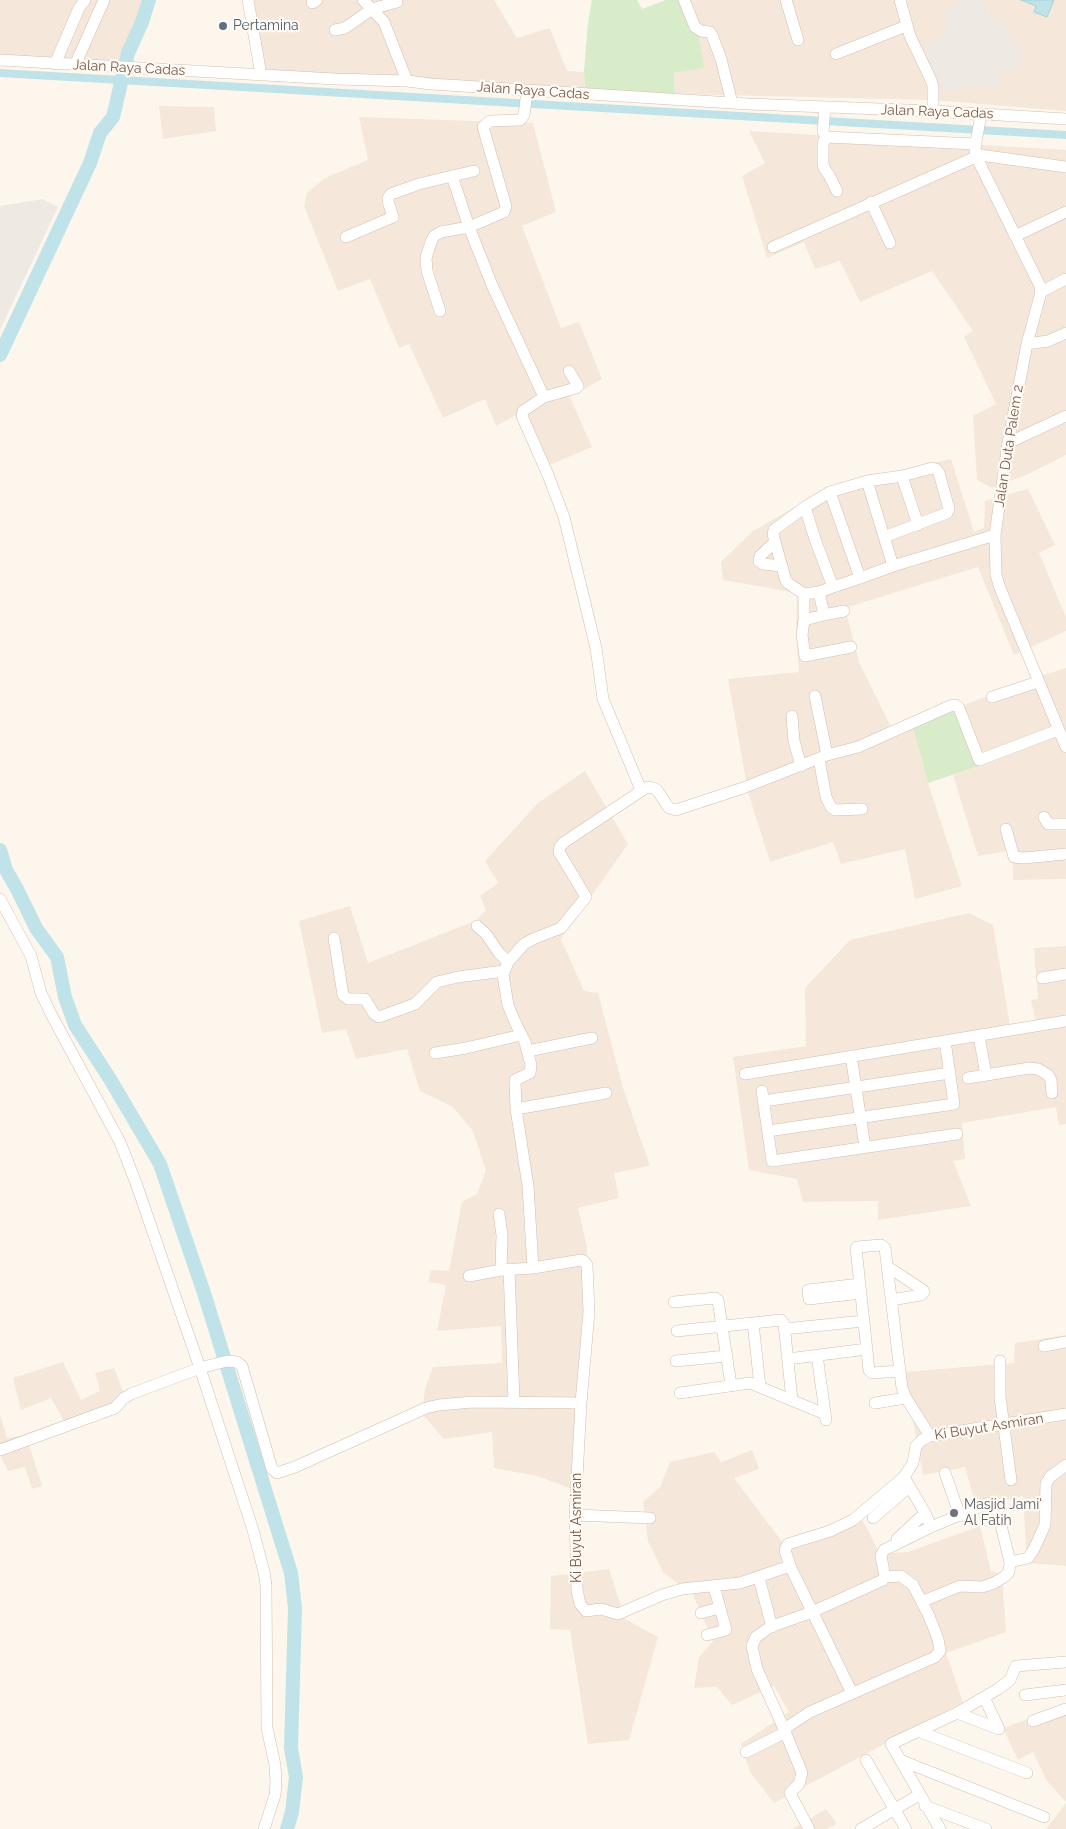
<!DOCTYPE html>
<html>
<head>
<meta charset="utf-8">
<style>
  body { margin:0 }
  canvas { display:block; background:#fdf6ec }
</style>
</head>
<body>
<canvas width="1066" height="1829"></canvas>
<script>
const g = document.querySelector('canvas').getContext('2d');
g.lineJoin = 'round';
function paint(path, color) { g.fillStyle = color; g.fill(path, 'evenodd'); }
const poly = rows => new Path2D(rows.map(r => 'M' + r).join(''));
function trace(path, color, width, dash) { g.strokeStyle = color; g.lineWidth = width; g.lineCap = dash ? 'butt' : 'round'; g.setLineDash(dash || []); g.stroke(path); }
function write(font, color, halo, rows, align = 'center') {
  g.font = font + ' Raleway,sans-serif'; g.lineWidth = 4.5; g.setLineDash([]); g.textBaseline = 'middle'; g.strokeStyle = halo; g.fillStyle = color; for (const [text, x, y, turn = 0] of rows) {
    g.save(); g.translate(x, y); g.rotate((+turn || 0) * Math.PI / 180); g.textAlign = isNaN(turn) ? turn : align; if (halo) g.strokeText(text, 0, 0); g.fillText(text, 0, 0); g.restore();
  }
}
paint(poly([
  [0,0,153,0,128,60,0,61],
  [242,0,494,0,517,38,550,28,567,71,584,72,585,88,257,70,253,42],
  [685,0,963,0,944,10,997,85,997,73,1018,68,981,0,1066,0,1066,111,932,100,675,94,674,73,704,68],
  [159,106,214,107,216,131,163,139],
  [359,117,533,123,556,212,522,226,561,328,579,322,602,379,570,397,592,447,545,467,518,414,496,426,485,399,443,418,409,344,399,348,370,279,338,291,304,206,307,193,325,178,368,160],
  [749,131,1066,150,1066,455,1026,475,992,488,977,480,973,416,996,404,964,337,973,331,932,271,860,302,840,261,815,269,804,242,767,258,742,176,765,163],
  [951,459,974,532,984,528,985,501,1028,489,1055,545,1039,553,1066,617,1066,631,1014,655,978,567,845,608,859,662,892,729,912,723,928,783,962,886,915,899,905,849,841,864,833,842,770,862,748,792,728,679,799,672,796,633,797,593,723,580,721,562,753,531,831,486],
  [1066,668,1066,879,1013,880,1012,850,978,856,953,775,982,765,962,706,1031,679],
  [585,771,628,844,561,939,584,991,598,993,623,1088,650,1166,614,1173,619,1198,578,1208,587,1247,586,1294,572,1489,537,1476,494,1468,492,1432,444,1439,422,1414,425,1389,433,1367,502,1363,501,1326,437,1331,446,1285,428,1282,431,1270,449,1271,462,1202,477,1194,486,1171,473,1131,453,1107,420,1091,407,1049,356,1059,346,1029,322,1033,299,921,350,906,368,963,475,921,486,910,480,896,498,883,485,861,538,803],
  [969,913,993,925,1010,1025,1036,1022,1031,1000,1038,999,1034,948,1066,946,1066,1124,1059,1125,1056,1107,962,1123,965,1159,953,1161,971,1206,878,1220,878,1201,803,1202,797,1179,749,1170,733,1057,806,1046,805,988,850,940],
  [1066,1335,1066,1566,1027,1563,1023,1496,976,1507,965,1467,923,1475,904,1372,1014,1363,1015,1343],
  [63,1362,81,1400,100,1391,95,1373,114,1368,125,1396,118,1405,65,1423,51,1398,21,1410,13,1378],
  [0,1414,7,1438,26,1435,42,1486,32,1489,25,1467,8,1471,0,1455],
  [752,1450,759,1469,734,1478,783,1543,842,1522,859,1513,880,1554,908,1552,980,1526,991,1571,1002,1575,1006,1632,946,1653,963,1702,774,1803,750,1772,741,1744,789,1712,774,1686,732,1705,717,1687,694,1688,699,1657,713,1641,693,1595,663,1572,648,1541,643,1502,660,1487,670,1462,714,1452,721,1462],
  [609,1569,625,1619,658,1637,629,1740,588,1744,570,1630,550,1629,551,1576],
  [1066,1705,1066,1802,1046,1780,1033,1752,1018,1760,1003,1728],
  [1066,1803,1066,1829,1046,1829],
  [826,1809,837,1824,827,1829,792,1829]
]), '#f5e8da');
paint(poly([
  [963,0,981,0,990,17,997,15,1025,58,1018,68,997,73,998,86,936,91,920,49,948,35,944,10],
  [43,199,58,207,0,330,0,206]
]), '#efe9e4');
paint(poly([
  [592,0,637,0,642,9,666,0,685,0,697,26,704,68,674,73,675,94,585,88,584,72,588,22],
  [962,706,982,765,928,783,912,723]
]), '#d8ecc9');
const water = poly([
  [1021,0,1054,0,1047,17,1034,12,1036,6,1021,0]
]);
paint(water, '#bfe3e8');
trace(water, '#a5d3da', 1);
trace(poly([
  [0,73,1066,135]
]), '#bfe3e8', 8);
trace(poly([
  [0,355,90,163,100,133,113,117,128,53,142,22,149,0],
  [0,850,6,870,17,889,36,928,57,957,65,997,75,1025,110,1079,160,1164,204,1293,291,1573,295,1608,291,1748,296,1777,292,1812,287,1829]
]), '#bfe3e8', 14);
const minor = poly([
  [248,0,261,75],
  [363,0,384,22,407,81],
  [684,0,695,27,701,31,710,32,712,35,721,59,732,103],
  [786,0,798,40],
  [900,0,910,36,931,80,933,86,933,111],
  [312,3,317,0],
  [335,30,345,28,372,9,397,2],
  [836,54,906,26],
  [0,60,335,79,407,81,431,84,748,104,933,111,1066,119],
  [55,64,79,8,85,0],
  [75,65,104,0],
  [825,107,823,132,826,137,823,144,823,163,824,168,829,175,837,191],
  [981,114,975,148,976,156,1040,286,1041,292,1027,344,1008,443,995,535,996,575,1000,588,1066,747],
  [826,137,976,144],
  [452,176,474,171],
  [871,202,890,243],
  [1015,236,1066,212],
  [346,237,393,217,388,201,388,198,391,194,419,184,452,176,469,227,492,285,544,397,523,411,522,416,548,475,564,517,596,648,603,699,641,790],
  [773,247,980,155,1066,167],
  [1041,292,1066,279],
  [440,311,427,271,426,258,431,242,434,236,441,232,469,227,504,212,506,206,483,127,490,121,520,120,524,115,527,91],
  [1027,344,1048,341,1066,333],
  [544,397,576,388,578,386,569,371],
  [1008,443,1066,416],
  [902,476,918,525],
  [867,481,893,566,995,535],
  [830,492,860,578,893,566],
  [805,507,815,539,833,587,860,578],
  [775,542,760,556,759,561,763,564,781,566],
  [833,587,819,592,804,594,788,583,786,581,775,542,773,534,774,530,805,507,830,492,867,481,902,476,932,468,936,469,939,473,949,509,947,513,884,537],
  [804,594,804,620,802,635,805,656,851,647],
  [824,615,844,611],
  [804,620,824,615,819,592],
  [815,696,827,755],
  [992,697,1038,682],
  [792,716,794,741,801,766],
  [819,759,826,797,831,807,835,810,862,809],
  [1044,817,1048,824,1066,824],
  [1006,829,1014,857,1023,858,1066,854],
  [0,899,31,956,41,993,51,1014,120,1142,136,1183,200,1368,253,1530,264,1572,266,1585,267,1728,275,1765,276,1782,275,1795,264,1829],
  [477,926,486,934,499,953,508,962],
  [334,938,343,995,348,999,365,999,374,1014,379,1017,415,1004,437,982,458,977,504,971],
  [1042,978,1066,974],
  [979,1036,986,1075],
  [528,1051,592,1038],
  [435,1053,466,1048,521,1035],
  [851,1056,865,1147],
  [745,1074,1066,1021],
  [968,1078,1029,1068,1038,1069,1048,1075,1051,1080,1052,1093],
  [762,1091,772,1161,957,1134],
  [606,1093,516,1109,515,1080,530,1073,531,1065,525,1042,515,1022,508,1005,503,975,508,962,524,944,533,939,561,928,586,897,559,852,560,847,563,843,647,787,653,788,657,790,669,808,676,810,743,788,827,755,858,747,950,706,955,705,959,708,979,760,1058,730],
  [764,1101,950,1073],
  [516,1109,528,1186,533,1268],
  [768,1131,954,1104,945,1041],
  [499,1214,502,1235,501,1270,533,1268,581,1260,584,1261,587,1265,589,1312,581,1403,575,1515,577,1590,580,1604,586,1611,601,1609,618,1614,662,1595,682,1589,740,1583,790,1566,785,1550,788,1544,830,1531,853,1520,904,1477,913,1463,916,1446,922,1440,930,1436,1066,1414],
  [888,1267,923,1290,924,1292,921,1295,891,1300],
  [509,1269,514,1402],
  [469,1276,501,1270],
  [860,1284,808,1290,809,1299,861,1293],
  [674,1302,715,1298,718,1300,731,1385],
  [753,1323,760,1386],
  [784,1329,864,1321],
  [677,1331,781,1320,784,1324,792,1400],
  [1044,1346,1066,1342],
  [817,1355,826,1420],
  [788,1359,867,1349],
  [676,1361,726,1356],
  [1000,1361,1000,1397,1011,1480],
  [899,1371,872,1373,869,1370,856,1248,857,1247,881,1245,885,1248,902,1388,906,1398,930,1436],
  [680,1393,750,1383,825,1414],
  [875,1403,906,1398],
  [0,1450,115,1408,124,1398,131,1394,200,1368,227,1361,237,1362,242,1366,272,1469,277,1473,295,1467,426,1408,439,1405,473,1402,581,1403],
  [945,1473,960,1516],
  [904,1477,925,1513,931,1527],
  [575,1515,650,1518],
  [873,1518,909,1487],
  [897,1539,925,1513],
  [790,1566,852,1693],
  [759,1578,772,1627],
  [923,1601,960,1586,982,1587,994,1583,1004,1577,1009,1572,1010,1562],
  [701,1613,719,1608],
  [707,1635,726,1630,714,1586],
  [1025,1695,1066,1690],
  [984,1697,999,1729],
  [957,1713,999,1729],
  [1033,1721,1066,1709],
  [784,1729,757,1669,752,1646,756,1637,770,1627,812,1612,883,1580,885,1577,881,1556,884,1550,931,1527,986,1504,992,1503,997,1509,1010,1562,1028,1558,1034,1549,1045,1525,1046,1484,1050,1477,1066,1465],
  [918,1731,1027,1773],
  [746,1752,786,1732],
  [866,1760,906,1829],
  [900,1760,1044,1817],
  [925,1806,986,1829],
  [809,1829,790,1793,799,1784,802,1773,784,1729,810,1712,935,1657,940,1651,938,1639,929,1616,913,1585,901,1576,885,1577],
  [861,1829,919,1795],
  [940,1829,891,1744,957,1713,998,1689,1010,1680,1016,1666,1066,1662]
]);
trace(minor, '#d1beb0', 12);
trace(minor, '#fff', 11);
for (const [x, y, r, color] of [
  [223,26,5,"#5c6f8a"],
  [954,1513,5,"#6b7280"]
]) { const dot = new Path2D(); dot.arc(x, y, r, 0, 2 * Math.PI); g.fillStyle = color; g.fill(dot); trace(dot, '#fffaf3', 2); }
write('14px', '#4e5e75', '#fffaf3', [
  ["Pertamina",233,26]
], 'left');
write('14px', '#7a5c4d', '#fffaf3', [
  ["Jalan Raya Cadas",129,68,3],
  ["Jalan Raya Cadas",533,91,4],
  ["Jalan Raya Cadas",937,112,2],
  ["Jalan Duta Palem 2",1009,446,-81],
  ["Ki Buyut Asmiran",989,1427,-9],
  ["Ki Buyut Asmiran",577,1528,-90]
]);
write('14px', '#5b616d', '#fffaf3', [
  ["Masjid Jami'",964,1505],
  ["Al Fatih",964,1521]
], 'left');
</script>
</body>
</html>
